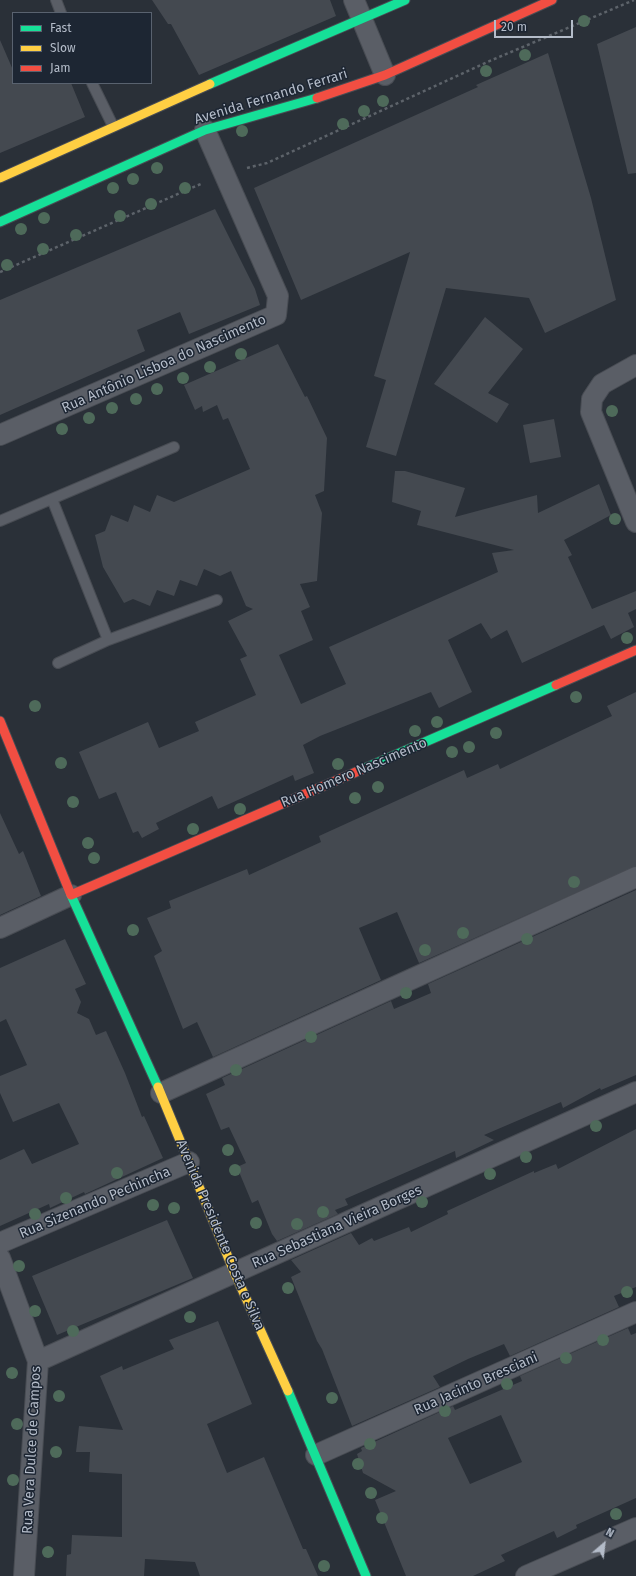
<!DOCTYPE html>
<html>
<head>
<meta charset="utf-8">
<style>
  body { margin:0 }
  #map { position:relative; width:636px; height:1576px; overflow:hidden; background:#2a3038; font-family:"Fira Sans",sans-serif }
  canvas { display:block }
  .legend { position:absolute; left:12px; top:12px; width:140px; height:72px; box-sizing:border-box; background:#1d2633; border:1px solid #59626f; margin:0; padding:5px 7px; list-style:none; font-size:12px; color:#b4bcc9 }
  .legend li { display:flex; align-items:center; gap:8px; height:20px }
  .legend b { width:20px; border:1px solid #59626f }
  .north { position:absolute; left:584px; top:1524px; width:40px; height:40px; -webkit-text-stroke:3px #1d2633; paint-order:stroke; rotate:28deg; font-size:11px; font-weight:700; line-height:16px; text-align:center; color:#b4bcc9 }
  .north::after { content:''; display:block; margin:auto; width:14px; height:18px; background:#b4bcc9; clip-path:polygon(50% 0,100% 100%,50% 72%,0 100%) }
  .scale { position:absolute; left:494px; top:20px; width:79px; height:18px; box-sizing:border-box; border:2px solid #b4bcc9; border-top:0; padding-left:5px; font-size:12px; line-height:14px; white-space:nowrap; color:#b4bcc9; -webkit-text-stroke:3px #1d2633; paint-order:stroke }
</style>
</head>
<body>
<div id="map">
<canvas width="636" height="1576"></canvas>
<ul class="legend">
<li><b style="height:5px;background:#16e098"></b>Fast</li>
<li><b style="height:5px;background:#ffcf43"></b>Slow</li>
<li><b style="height:5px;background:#f24e42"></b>Jam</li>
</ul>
<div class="north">N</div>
<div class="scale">20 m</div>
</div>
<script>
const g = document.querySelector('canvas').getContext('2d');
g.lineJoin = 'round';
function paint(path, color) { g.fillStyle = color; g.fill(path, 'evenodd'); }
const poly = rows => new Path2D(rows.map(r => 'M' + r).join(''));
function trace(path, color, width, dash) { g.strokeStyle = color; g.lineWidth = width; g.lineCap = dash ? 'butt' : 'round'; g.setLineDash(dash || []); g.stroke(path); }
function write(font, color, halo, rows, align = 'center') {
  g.font = font + ' "Fira Sans",sans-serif'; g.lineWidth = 3; g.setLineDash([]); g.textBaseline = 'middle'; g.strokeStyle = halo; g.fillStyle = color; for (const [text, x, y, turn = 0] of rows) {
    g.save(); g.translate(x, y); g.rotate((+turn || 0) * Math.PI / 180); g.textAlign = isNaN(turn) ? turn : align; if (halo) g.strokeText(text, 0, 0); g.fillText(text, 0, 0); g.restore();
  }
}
paint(poly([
  [152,0,330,0,336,16,199,75,171,24,168,24],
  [636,27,636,173,628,174,597,44],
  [0,40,13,70,13,83,71,83,85,117,0,153],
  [548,53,591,198,616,300,545,333,529,298,446,288,396,456,366,447,386,380,374,376,410,252,301,300,254,188,478,87,476,85],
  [215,209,255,289,260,305,189,334,180,312,137,330,145,351,0,415,0,300],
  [485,317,523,349,488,393,509,404,497,423,434,384],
  [278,344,305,397,307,396,327,438,324,491,315,495,322,513,317,581,300,584,310,607,301,611,313,640,279,655,301,704,346,684,329,647,498,572,492,553,514,550,417,525,421,511,392,502,395,471,405,471,465,488,455,517,537,495,538,513,599,484,611,515,564,540,572,555,568,557,592,609,636,591,636,609,628,613,634,627,611,639,604,625,522,663,507,630,491,639,481,623,448,640,472,692,439,708,431,692,320,736,303,745,314,773,295,781,293,775,218,809,212,796,156,823,159,829,142,838,138,831,133,833,116,792,99,799,79,752,148,722,159,748,199,731,195,722,256,695,240,659,247,656,228,621,253,609,246,606,231,571,220,576,204,569,197,586,180,580,174,596,157,590,150,606,133,599,124,603,103,567,95,535,105,531,111,515,128,522,134,505,150,512,157,495,174,502,250,469,228,418,223,420,217,405,203,412,202,406,195,410,184,385],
  [554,419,561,457,530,463,523,425],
  [636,692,636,866,419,963,397,912,359,928,381,980,213,1057,197,1022,183,1029,154,956,162,951,147,918,171,908,169,901,247,869,249,875,321,842,319,836,464,770,467,778,498,764,500,769,612,716,607,706],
  [0,813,19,854,23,851,41,896,0,915],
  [636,890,636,1075,601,1090,600,1088,563,1108,561,1102,484,1135,494,1140,456,1158,455,1151,345,1199,348,1205,335,1210,338,1214,277,1241,272,1234,258,1200,252,1203,237,1167,246,1163,229,1127,221,1130,206,1094,225,1085,222,1078,391,1001,394,1009,431,993,428,984],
  [65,939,86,984,75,989,81,1002,77,1013,89,1019,96,1035,106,1031,125,1073,142,1117,144,1116,163,1158,85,1194,84,1192,50,1208,49,1204,0,1226,0,1160,24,1149,32,1164,79,1144,59,1103,13,1122,0,1093,0,1076,27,1065,6,1019,0,1022,0,968],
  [636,1129,636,1287,614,1296,619,1307,510,1356,504,1344,468,1359,433,1376,440,1387,352,1426,322,1349,317,1341,291,1277,301,1272,291,1260,351,1233,359,1245,372,1238,374,1241,409,1227,411,1232,448,1214,447,1211,534,1171,534,1173,556,1164,558,1169],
  [167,1220,193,1278,57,1335,32,1276],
  [218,1321,252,1404,207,1424,227,1473,264,1457,303,1549,306,1549,318,1576,200,1576,195,1562,145,1559,144,1576,66,1576,67,1555,71,1554,72,1535,122,1537,122,1474,89,1472,90,1452,76,1452,79,1426,123,1430,100,1376,122,1366,123,1370,174,1349,169,1340],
  [628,1328,631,1335,636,1333,636,1498,576,1525,577,1528,557,1538,554,1531,501,1555,505,1561,473,1576,406,1576,375,1500,396,1491,363,1473,357,1454,362,1451,361,1448,453,1406,455,1410,522,1381,520,1376],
  [501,1415,522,1462,470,1484,448,1438]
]), '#444950');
const lane = poly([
  [56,0,61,13],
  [92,83,113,126],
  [52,499,108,640,217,600],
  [0,521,174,447],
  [58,663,108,640]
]);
const street = poly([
  [354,0,385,75],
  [636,365,602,384,592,399,591,412,636,522],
  [0,435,276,315,278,296,205,130],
  [0,928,71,895],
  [161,1093,636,877],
  [0,1243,189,1162],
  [0,1258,38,1361,24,1576],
  [38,1361,636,1092],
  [316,1455,636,1312],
  [526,1576,636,1528]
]);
const fast = poly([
  [210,84,405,0],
  [0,222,205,130,317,98],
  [363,769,556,685],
  [71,895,158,1087],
  [288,1391,366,1576]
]);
const slow = poly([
  [0,178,210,84],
  [158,1087,235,1274,288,1391]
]);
const jam = poly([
  [317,98,385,75,552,0],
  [556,685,636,650],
  [0,721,71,895],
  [71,895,363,769]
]);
trace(lane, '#484c53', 12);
trace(street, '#484c53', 22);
trace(fast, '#484c53', 11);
trace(slow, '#484c53', 11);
trace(jam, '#484c53', 11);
trace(poly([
  [247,168,267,163,492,60,634,0],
  [0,272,203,183]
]), '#5d636a', 2.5, [3, 3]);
trace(lane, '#5a5e66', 10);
trace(street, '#5a5e66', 20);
trace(fast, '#16e098', 9);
trace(slow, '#ffcf43', 9);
trace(jam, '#f24e42', 9);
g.fillStyle = '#4e6a5a';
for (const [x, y] of [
  [584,21],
  [525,55],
  [486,71],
  [383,101],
  [364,111],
  [343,124],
  [242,131],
  [157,168],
  [133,179],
  [113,188],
  [185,188],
  [151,204],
  [120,216],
  [44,218],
  [21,229],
  [76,235],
  [43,249],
  [7,265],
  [241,354],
  [210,367],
  [183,378],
  [157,389],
  [136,399],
  [112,408],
  [612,411],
  [89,418],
  [62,429],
  [615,519],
  [627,638],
  [576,697],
  [35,706],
  [437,722],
  [415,731],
  [496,733],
  [469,747],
  [452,752],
  [61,763],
  [338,764],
  [378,787],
  [355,798],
  [73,802],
  [240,809],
  [193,829],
  [88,843],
  [94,858],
  [574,882],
  [133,930],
  [463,933],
  [527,939],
  [425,950],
  [406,993],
  [311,1037],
  [236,1070],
  [596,1126],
  [228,1150],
  [526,1157],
  [235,1170],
  [117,1173],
  [490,1174],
  [66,1198],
  [422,1202],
  [153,1205],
  [174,1208],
  [323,1212],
  [35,1214],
  [256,1223],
  [297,1224],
  [19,1266],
  [288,1288],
  [627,1292],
  [35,1311],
  [190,1317],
  [73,1331],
  [603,1340],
  [566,1358],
  [12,1373],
  [507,1384],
  [59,1396],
  [332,1398],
  [445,1411],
  [17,1424],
  [370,1444],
  [56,1452],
  [358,1464],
  [13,1480],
  [371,1493],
  [616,1514],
  [382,1518],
  [48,1552],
  [324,1566]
]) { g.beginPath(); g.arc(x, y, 6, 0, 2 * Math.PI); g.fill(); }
write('14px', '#b4bcc9', '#1d2633', [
  ["Avenida Fernando Ferrari",271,97,-17],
  ["Rua Antônio Lisboa do Nascimento",164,364,-24],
  ["Rua Homero Nascimento",354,773,-23],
  ["Rua Sizenando Pechincha",95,1203,-23],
  ["Rua Sebastiana Vieira Borges",337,1227,-24],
  ["Avenida Presidente Costa e Silva",220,1235,67],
  ["Rua Jacinto Bresciani",476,1384,-24],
  ["Rua Vera Dulce de Campos",32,1450,-87]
]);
</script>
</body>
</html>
